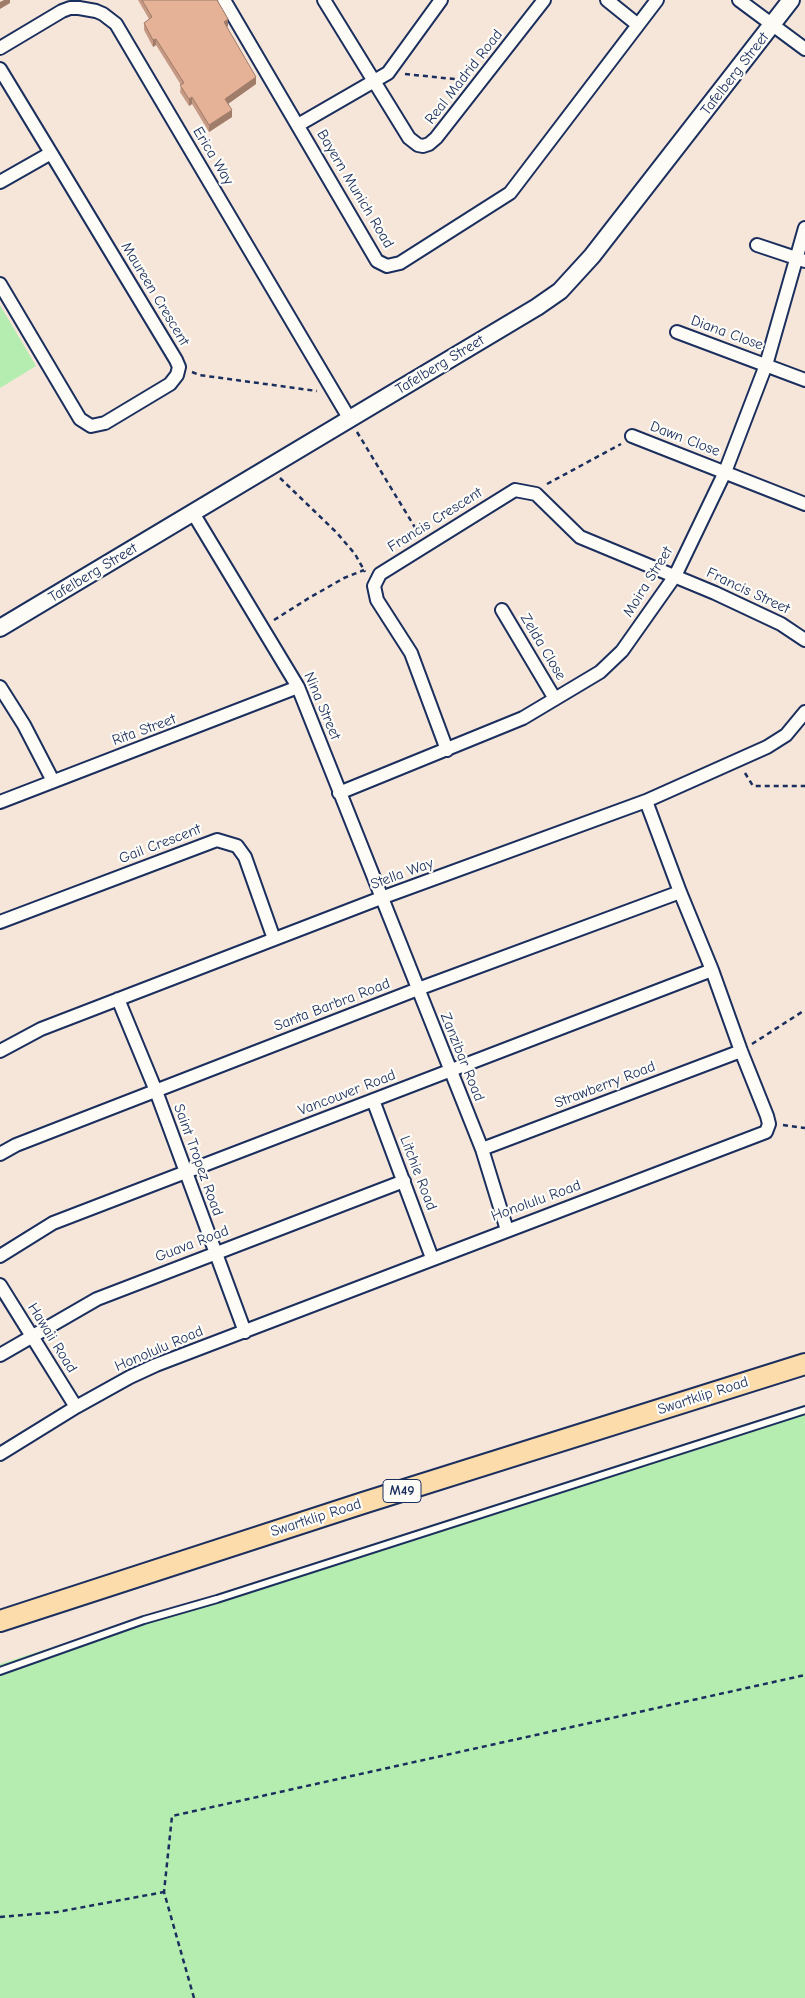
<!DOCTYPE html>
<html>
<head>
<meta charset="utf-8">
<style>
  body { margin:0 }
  canvas { display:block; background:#f6e6da }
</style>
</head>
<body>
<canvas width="805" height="1998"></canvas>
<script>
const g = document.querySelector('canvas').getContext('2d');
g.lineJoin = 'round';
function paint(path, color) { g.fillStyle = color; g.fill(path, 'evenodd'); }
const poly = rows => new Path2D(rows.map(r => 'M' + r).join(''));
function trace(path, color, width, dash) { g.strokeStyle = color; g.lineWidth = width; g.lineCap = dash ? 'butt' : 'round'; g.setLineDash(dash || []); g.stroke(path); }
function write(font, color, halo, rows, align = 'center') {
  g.font = font + ' "Comic Neue",sans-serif'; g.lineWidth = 4.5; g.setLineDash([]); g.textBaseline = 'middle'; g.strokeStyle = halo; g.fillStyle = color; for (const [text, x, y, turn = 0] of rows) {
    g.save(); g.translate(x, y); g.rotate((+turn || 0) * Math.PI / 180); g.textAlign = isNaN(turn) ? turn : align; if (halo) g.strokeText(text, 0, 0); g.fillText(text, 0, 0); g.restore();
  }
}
paint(poly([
  [0,305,36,366,0,388],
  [805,1405,805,1998,0,1998,0,1664]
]), '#b5edb0');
const service = poly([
  [0,1671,144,1620,217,1599,805,1410]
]);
const minor = poly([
  [224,0,377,261,387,266,400,263,510,193,657,0],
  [324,0,409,138,418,145,423,146,429,144,436,138,544,0],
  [607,0,638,25],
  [739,0,805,49],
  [0,48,62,11,70,8,79,8,96,11,103,14,116,24,349,418],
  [0,69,51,153],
  [298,125,388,73,441,0],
  [0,182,51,153,176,360,179,367,177,375,170,384,105,423,91,426,80,419,0,284],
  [757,245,805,261],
  [677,332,805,380],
  [632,436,805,504],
  [193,513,298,687,482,1149,507,1230],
  [502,610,555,699],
  [0,687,24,725,53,781],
  [447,750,411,653,377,600,374,586,380,574,515,490,536,494,580,537,715,593,781,624,805,640],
  [339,793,523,718,600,672,622,651,675,576,725,472,766,365,805,228],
  [0,802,298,687],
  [0,922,217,840,237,846,245,857,274,939],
  [118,999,156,1091,245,1332],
  [0,1051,41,1029,381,898,646,801,767,747,786,735,805,712],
  [373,1100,432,1258],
  [482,1149,741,1051],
  [0,1154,16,1145,418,989,680,892],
  [0,1256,53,1223,712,970],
  [0,1285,76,1407],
  [0,1355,97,1299,404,1181],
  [0,1454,76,1407,130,1377,156,1365,766,1132,769,1124,767,1116,741,1051,712,970,680,892,646,801]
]);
const tertiary = poly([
  [0,628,537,307,560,291,592,256,791,0]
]);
const primary = poly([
  [0,1621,363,1503,805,1364]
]);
trace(service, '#1b2f5e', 10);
trace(minor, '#1b2f5e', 16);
trace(tertiary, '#1b2f5e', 20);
trace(primary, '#1b2f5e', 24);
trace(poly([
  [405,74,464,80],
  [192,372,199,375,317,391],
  [357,432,419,534],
  [280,478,337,533,355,554,365,572],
  [547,484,621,444],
  [274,620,309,598,344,578,364,570],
  [745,773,753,786,805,786],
  [752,1044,805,1010],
  [783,1125,805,1128],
  [0,1917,57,1912,164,1892],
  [194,1998,164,1892,172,1816,805,1675]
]), '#1b2f5e', 2.5, [5, 4]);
trace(service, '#fdfcf7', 6);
trace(minor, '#fdfcf7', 12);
trace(tertiary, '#fdfcf7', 16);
trace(primary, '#fddcac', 20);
paint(poly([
  [138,0,217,0,228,26,227,27,256,84,228,104,232,117,209,132,192,104,189,106,180,92,181,85,156,45,153,47,144,30,144,23,149,19]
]), '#c59983');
paint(poly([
  [4,0,10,0,10,3,0,9,0,2],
  [228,19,228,26,224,28,224,22],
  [156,39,156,45,153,47,153,40],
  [256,77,256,84,225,106,225,99],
  [192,97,192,104,189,106,189,99],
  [232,110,232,117,209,132,209,125]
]), '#a07d6a');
const building = poly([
  [142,0,217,0,228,19,224,22,256,77,225,99,232,110,209,125,192,97,189,99,180,85,184,83,156,39,153,40,144,23,152,17,142,0]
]);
paint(building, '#e5b298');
trace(building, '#a07d6a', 1);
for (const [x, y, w] of [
  [402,1491,38]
]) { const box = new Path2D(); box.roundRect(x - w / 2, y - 11.5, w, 23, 4); g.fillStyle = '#fdfcf7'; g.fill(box); trace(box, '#1b2f5e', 1); }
write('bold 14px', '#1b2f5e', null, [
  ["M49",402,1491]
]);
write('15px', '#1b2f5e', '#fdfcf7', [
  ["Tafelberg Street",735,74,-52],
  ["Real Madrid Road",464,77,-52],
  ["Erica Way",213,156,59],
  ["Bayern Munich Road",355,189,59],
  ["Maureen Crescent",155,294,59],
  ["Diana Close",727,333,20],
  ["Tafelberg Street",440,365,-31],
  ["Dawn Close",685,439,21],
  ["Francis Crescent",435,520,-32],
  ["Tafelberg Street",93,573,-31],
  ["Moira Street",648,582,-58],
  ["Francis Street",748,591,25],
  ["Zelda Close",543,647,59],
  ["Nina Street",322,706,67],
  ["Rita Street",144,730,-20],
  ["Gail Crescent",160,844,-21],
  ["Stella Way",402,874,-20],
  ["Santa Barbra Road",332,1005,-21],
  ["Zanzibar Road",462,1057,68],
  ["Strawberry Road",605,1085,-21],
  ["Vancouver Road",347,1093,-21],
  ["Saint Tropez Road",198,1160,70],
  ["Litchie Road",418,1173,69],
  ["Honolulu Road",536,1201,-20],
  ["Guava Road",192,1244,-21],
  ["Hawaii Road",52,1338,58],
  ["Honolulu Road",159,1349,-23],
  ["Swartklip Road",703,1396,-18],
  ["Swartklip Road",316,1518,-18]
]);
</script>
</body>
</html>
